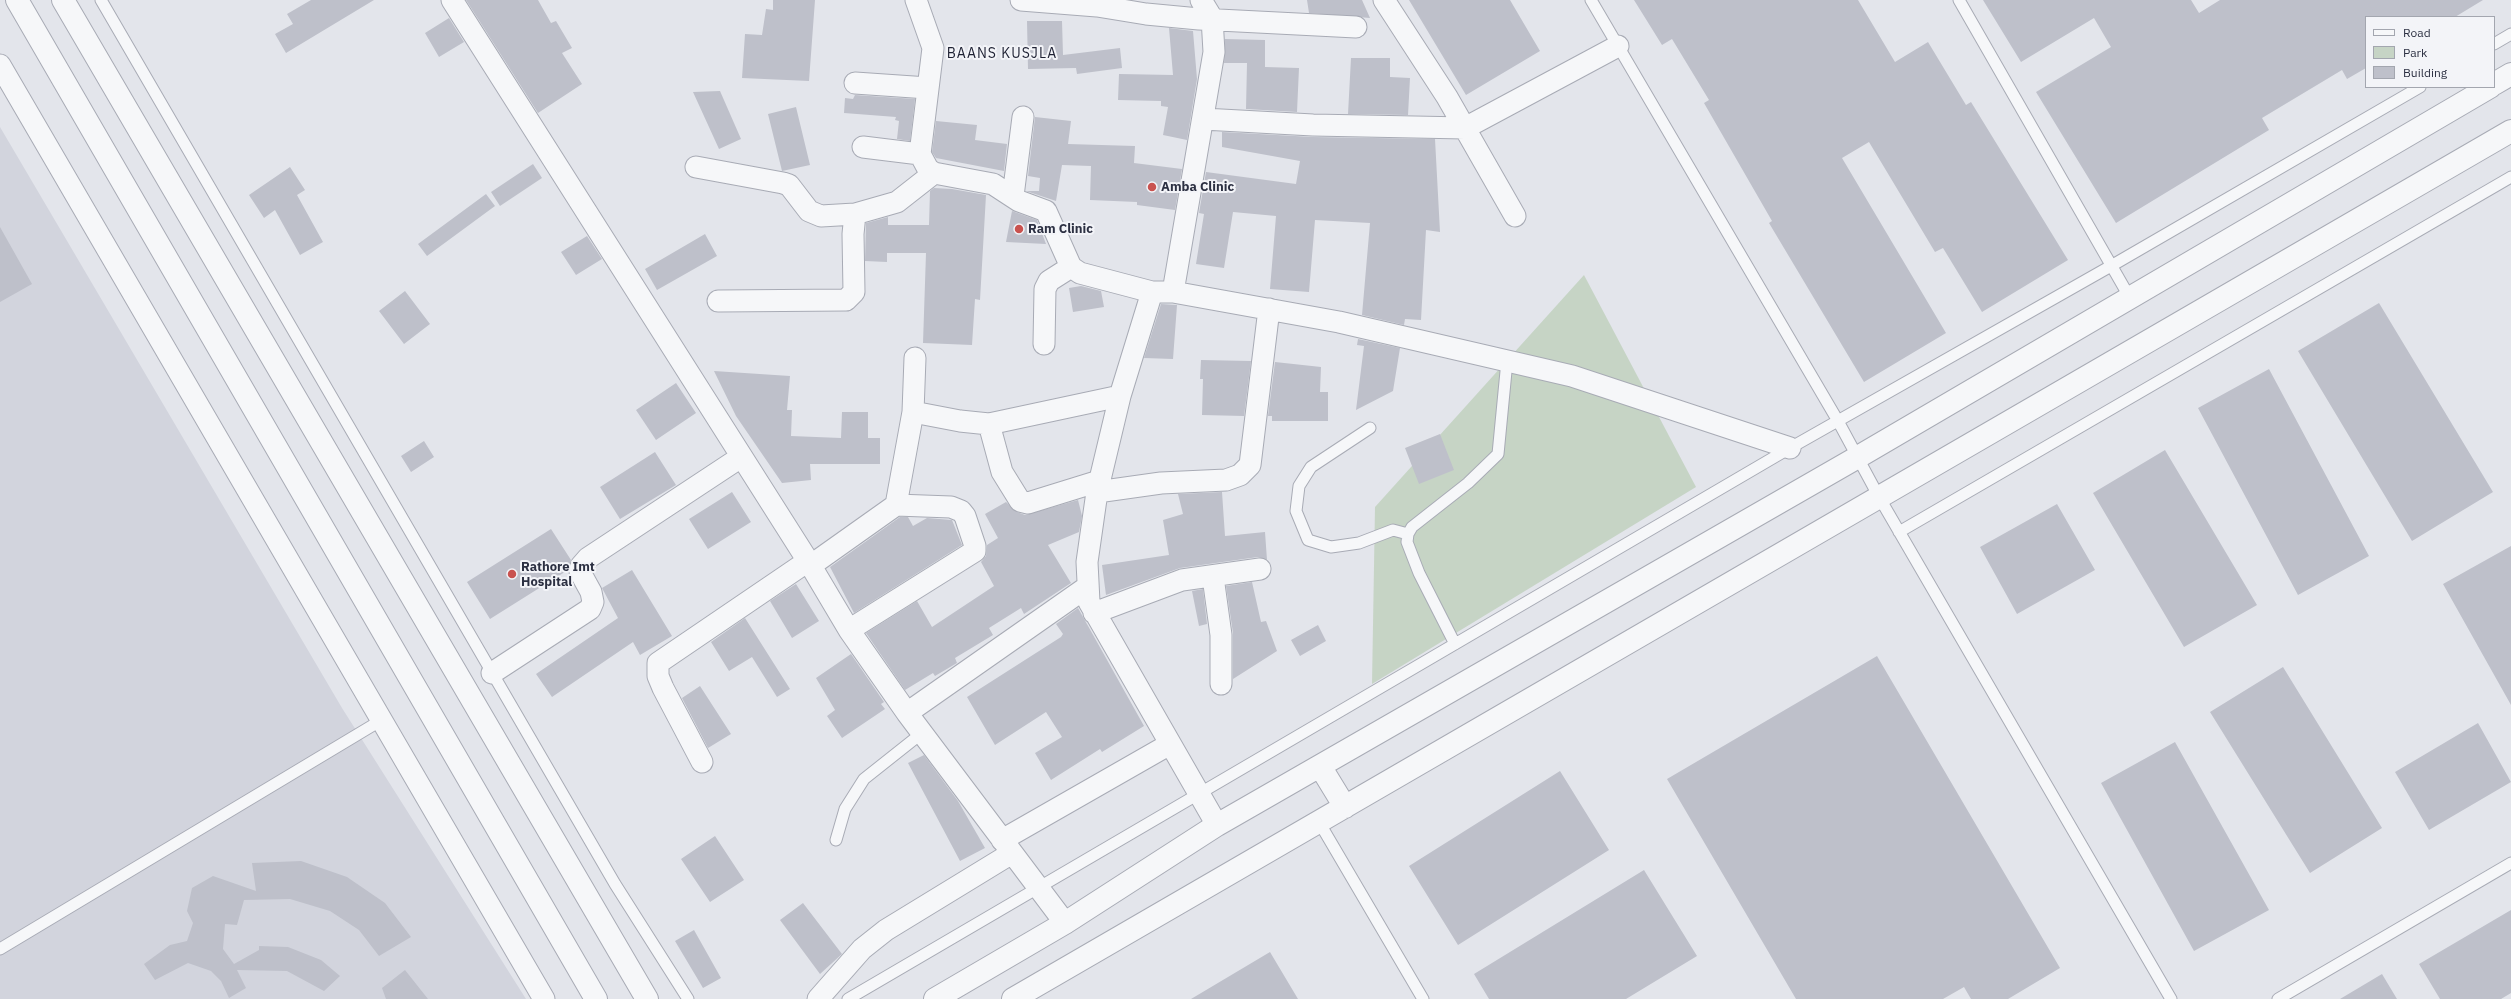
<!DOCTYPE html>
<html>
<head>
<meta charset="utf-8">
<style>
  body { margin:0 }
  #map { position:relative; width:2511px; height:999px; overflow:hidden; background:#e3e5eb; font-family:"IBM Plex Sans",sans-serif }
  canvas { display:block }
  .legend { position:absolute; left:2365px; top:16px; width:130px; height:72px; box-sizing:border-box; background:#f3f4f8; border:1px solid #a3a6af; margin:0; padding:5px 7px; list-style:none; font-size:12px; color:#2c3042 }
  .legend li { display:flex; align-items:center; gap:8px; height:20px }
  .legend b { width:20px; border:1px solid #a3a6af }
</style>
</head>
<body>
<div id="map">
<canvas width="2511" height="999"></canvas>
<ul class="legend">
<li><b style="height:5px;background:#f6f7f9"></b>Road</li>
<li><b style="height:11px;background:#c6d4c5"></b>Park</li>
<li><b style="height:11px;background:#bec0ca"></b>Building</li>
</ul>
</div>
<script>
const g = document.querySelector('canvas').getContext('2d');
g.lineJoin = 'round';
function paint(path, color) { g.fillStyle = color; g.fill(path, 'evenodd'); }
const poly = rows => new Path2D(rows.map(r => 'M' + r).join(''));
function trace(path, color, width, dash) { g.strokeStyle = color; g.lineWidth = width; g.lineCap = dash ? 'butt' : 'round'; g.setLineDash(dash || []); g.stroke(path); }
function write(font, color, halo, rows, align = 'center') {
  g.font = font + ' "IBM Plex Sans",sans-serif'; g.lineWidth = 4; g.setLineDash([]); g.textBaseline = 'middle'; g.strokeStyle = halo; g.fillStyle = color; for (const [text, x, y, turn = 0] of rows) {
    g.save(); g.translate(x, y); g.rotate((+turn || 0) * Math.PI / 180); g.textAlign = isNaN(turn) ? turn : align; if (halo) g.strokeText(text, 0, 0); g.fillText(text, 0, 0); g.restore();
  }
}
paint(poly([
  [0,127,342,708,526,999,0,999]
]), '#d2d4dd');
paint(poly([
  [1584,275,1696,487,1372,684,1375,507]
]), '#c6d4c5');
paint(poly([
  [311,0,374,0,286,53,275,34,293,24,287,14],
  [466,0,538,0,551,23,556,21,572,48,562,53,582,84,538,113],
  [773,0,815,0,809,81,742,78,745,34,762,35,766,9,773,10],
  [1307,0,1362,0,1370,18,1309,13],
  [1409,0,1510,0,1540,51,1466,95],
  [1634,0,1858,0,1895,62,1928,42,1966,105,1971,102,2068,260,1982,312,1943,248,1935,252,1869,142,1842,158,1946,333,1864,382,1769,223,1772,221,1704,103,1709,100,1672,39,1662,45],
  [1983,0,2191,0,2199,13,2220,0,2483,0,2455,17,2366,17,2366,68,2347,79,2342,70,2262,118,2269,130,2116,223,2036,92,2111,47,2094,18,2021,62],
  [449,18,464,42,439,57,425,33],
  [1027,21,1062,21,1063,55,1120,48,1122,68,1077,74,1076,68,1028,69],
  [1169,28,1193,31,1197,79,1187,140,1163,135,1168,107,1161,106,1161,101,1118,100,1119,74,1173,75],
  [1225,39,1265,40,1265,67,1299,68,1297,112,1246,109,1247,63,1224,63],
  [1351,58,1390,58,1390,77,1410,78,1408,115,1348,114],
  [720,91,741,139,719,149,693,92],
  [855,95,915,99,910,141,897,139,899,121,895,120,896,117,844,113,845,98,853,99],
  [796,107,810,165,782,171,768,114],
  [1035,117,1071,121,1068,144,1135,146,1134,163,1182,169,1175,210,1137,205,1137,202,1090,200,1091,166,1062,165,1056,201,1026,191,1039,191,1040,178,1028,176],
  [936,121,977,125,975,140,1007,144,1004,171,936,158,932,152],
  [1222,132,1313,137,1435,139,1440,232,1426,230,1421,320,1405,319,1404,325,1362,315,1370,223,1315,220,1309,292,1270,289,1276,216,1233,212,1224,268,1196,264,1204,214,1199,213,1206,172,1296,184,1300,161,1222,147],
  [533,164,542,178,500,206,491,192],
  [290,167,305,190,297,195,323,242,300,255,275,210,264,218,249,195],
  [934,188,952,189,986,195,980,300,975,299,972,345,923,343,926,253,887,253,887,262,865,261,866,223,888,217,888,225,929,225,930,191],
  [486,194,495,206,427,256,418,244],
  [1012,211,1037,220,1046,244,1006,242],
  [0,227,32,284,0,302],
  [705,234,717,256,657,290,645,269],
  [587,236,602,259,576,275,561,252],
  [1081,286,1101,291,1104,307,1073,312,1069,288],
  [405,291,430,324,404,344,379,311],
  [2379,303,2493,492,2412,541,2298,351],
  [1161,304,1177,305,1173,359,1144,358],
  [1358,339,1400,348,1393,391,1356,410,1364,346,1357,345],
  [1201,360,1251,361,1244,416,1202,415,1203,379,1200,379],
  [1275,362,1321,367,1320,392,1328,392,1328,421,1272,421,1272,416,1268,416],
  [2269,369,2369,556,2298,595,2198,408],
  [714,371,790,376,787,410,792,410,791,436,841,438,842,412,868,412,868,438,880,438,880,464,810,464,811,480,782,483,736,416],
  [676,383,696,413,656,440,636,410],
  [1440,434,1454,470,1419,484,1405,448],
  [424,441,434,457,411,472,401,456],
  [2165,450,2257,605,2184,647,2093,493],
  [655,452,676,485,620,519,600,487],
  [732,492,751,522,708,549,689,519],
  [1222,492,1225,536,1265,532,1267,560,1258,557,1180,568,1106,595,1102,565,1169,555,1163,520,1183,514,1178,494],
  [1078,500,1082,516,1079,532,1048,545,1071,583,1024,614,1021,608,989,628,993,635,955,658,957,663,935,676,933,673,905,690,866,633,917,601,932,627,994,586,981,562,986,556,987,545,998,538,985,514,1006,502,1017,512,1025,515],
  [2057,504,2095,570,2017,614,1980,547],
  [900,517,908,517,913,526,927,518,952,520,962,545,854,613,830,567],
  [551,529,571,560,568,570,490,619,467,582],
  [2511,546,2511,705,2443,584],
  [632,570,672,636,640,655,633,642,552,697,536,674,618,618,602,588],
  [1252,582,1261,622,1266,621,1277,651,1233,679,1233,633,1226,586],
  [796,584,819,621,792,638,770,601],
  [1203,589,1207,624,1199,626,1192,591],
  [1078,608,1144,726,1102,752,1100,749,1051,780,1035,753,1062,737,1046,712,995,745,967,697,1061,637,1063,634,1056,624],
  [745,618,790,689,777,697,752,657,729,671,711,642],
  [1318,625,1326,641,1300,656,1291,640],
  [851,654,884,702,881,704,885,709,842,738,827,716,835,710,816,678],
  [1877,656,2060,968,2008,999,1971,999,1964,987,1943,999,1796,999,1667,779],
  [2283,667,2382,828,2310,873,2210,712],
  [700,686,731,734,708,748,682,698],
  [2478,723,2511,782,2429,830,2395,772],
  [2175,742,2269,910,2194,951,2101,783],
  [924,755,958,801,985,848,960,861,908,763],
  [1560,771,1609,850,1458,945,1409,866],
  [715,836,744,880,710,902,681,859],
  [301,861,347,877,385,903,411,937,379,956,359,930,330,911,290,899,244,900,237,925,225,924,223,949,234,964,259,950,259,946,288,947,321,960,340,976,324,991,287,971,237,970,246,988,229,998,221,981,211,971,188,963,155,980,144,964,170,945,187,941,193,923,187,911,192,888,213,876,256,891,252,863],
  [1644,870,1697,956,1626,999,1489,999,1474,974],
  [803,903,842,954,820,974,780,920],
  [2511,910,2511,993,2501,999,2440,999,2419,964],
  [694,930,721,978,703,988,675,941],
  [1270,952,1298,999,1191,999],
  [405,970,428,999,386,999,382,988],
  [2382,974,2397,999,2340,999]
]), '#bec0ca');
const service = poly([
  [101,0,615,884,688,999],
  [1591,0,1838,421,1879,497,2171,999],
  [1959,0,2130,298],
  [2494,44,2511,34],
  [1370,428,1311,467,1299,486,1296,511,1308,540,1331,547,1359,543,1393,530,1408,534],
  [1899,532,2511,177],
  [1455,644,1419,573,1407,542,1408,534,1412,527,1468,483,1498,454,1507,361],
  [1319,822,1423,999],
  [836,840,845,809,864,779,922,733],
  [0,949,380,721],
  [848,999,1790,448,2111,266,2420,87],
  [2278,999,2511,863]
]);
const minor = poly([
  [452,0,808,561,849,630,907,713,1065,923],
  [916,0,933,48,920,154,928,169,934,173,993,184,1019,201,1046,211,1071,267,1080,273,1152,292,1173,292,1339,322,1572,376,1790,448],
  [1021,0,1097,6,1146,14,1199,19,1356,27],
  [1384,0,1447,97,1515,216],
  [0,65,544,999],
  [855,83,928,88],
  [1203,119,1313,125,1465,128,1618,46],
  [863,147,920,154],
  [696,167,783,183,789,185,809,211,821,216,855,214,897,202,934,173],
  [1013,196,1023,117],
  [1152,292,1120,396,1097,492,1087,562,1089,602,1217,825],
  [1173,292,1214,52,1212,18,1201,0],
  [718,301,846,300,854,292,853,234,855,214],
  [1044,344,1045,289,1049,281,1071,267],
  [913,412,960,421,989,424,1120,396],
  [989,424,1002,472,1020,501,1028,503,1099,481],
  [1097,492,1161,483,1226,480,1240,475,1250,465,1269,309],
  [896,505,913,412,915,358],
  [810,566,896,505,951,507,961,511,965,516,975,546,975,551,849,630],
  [1213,577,1221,635,1221,684],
  [1094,613,1182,580,1260,569],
  [492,673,590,609,593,602,591,592,580,572,581,566,588,558,741,457],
  [907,713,1087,587],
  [702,762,663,688,658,676,658,663,808,561],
  [1002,840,1170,744],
  [818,999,862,949,886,930,1012,853]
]);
const tertiary = poly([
  [17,0,596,999],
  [63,0,647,999],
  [2494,84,2511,74],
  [1320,766,1345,807],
  [935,999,1065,923,1217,825,1858,457,2490,87],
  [1013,999,2511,131]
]);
trace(service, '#a8abb5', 13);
trace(minor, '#a8abb5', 23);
trace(tertiary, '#a8abb5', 24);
trace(service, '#f6f7f9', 11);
trace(minor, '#f6f7f9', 21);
trace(tertiary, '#f6f7f9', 22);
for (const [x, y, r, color] of [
  [1152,187,5,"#c9524f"],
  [1019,229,5,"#c9524f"],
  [512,574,5,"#c9524f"]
]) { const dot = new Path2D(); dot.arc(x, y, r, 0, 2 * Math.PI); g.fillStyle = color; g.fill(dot); trace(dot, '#f3f4f8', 1.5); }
write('bold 13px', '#2c3042', '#f3f4f8', [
  ["Amba Clinic",1161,187],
  ["Ram Clinic",1028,229],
  ["Rathore Imt",521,567],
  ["Hospital",521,582]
], 'left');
g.letterSpacing = '1px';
write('14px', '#1e2133', '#f3f4f8', [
  ["BAANS KUSJLA",1002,54]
]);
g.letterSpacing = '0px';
</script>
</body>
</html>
